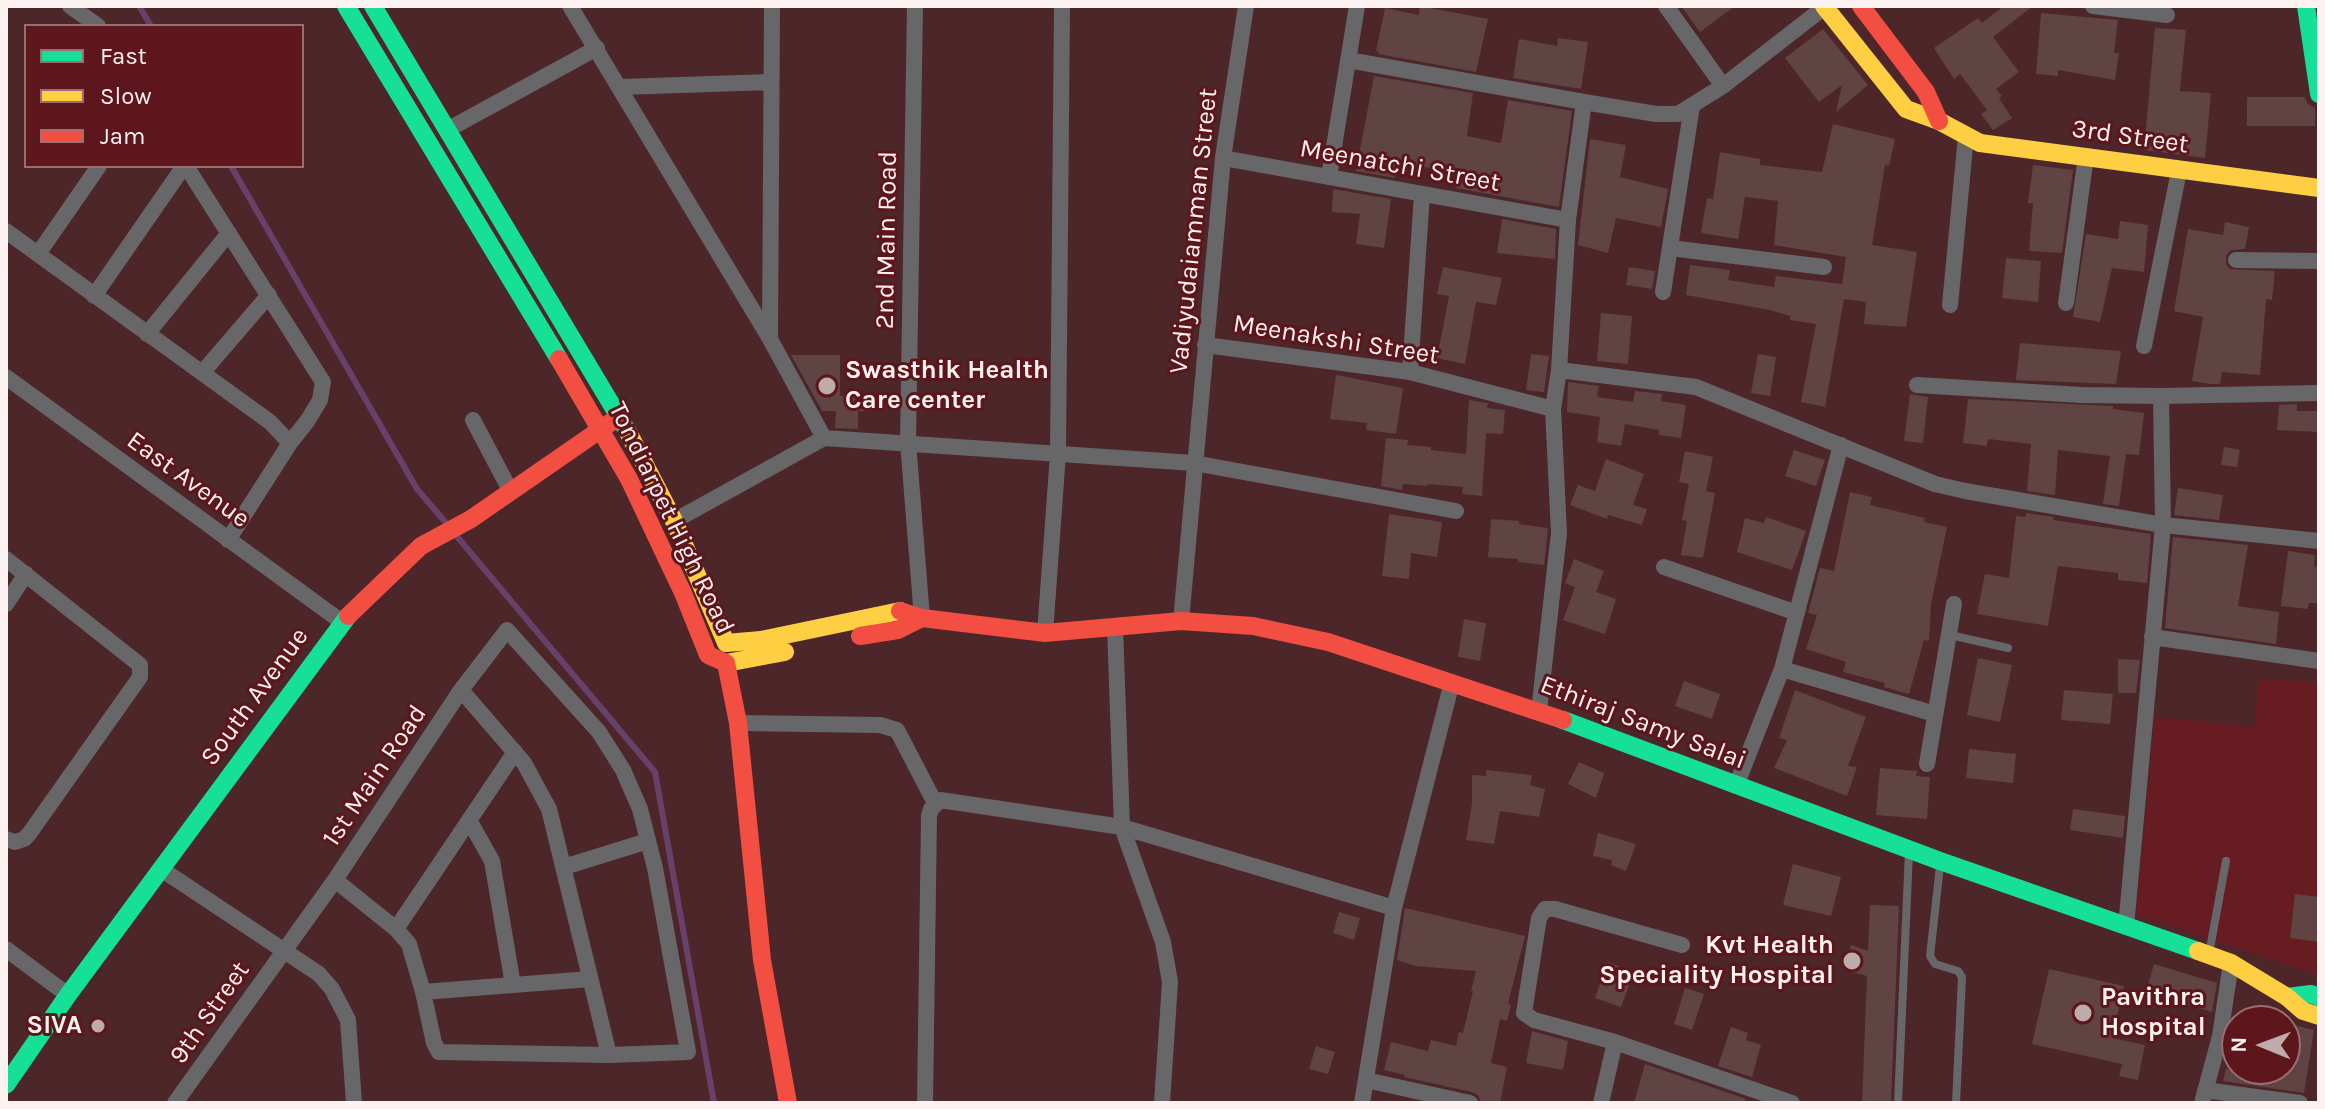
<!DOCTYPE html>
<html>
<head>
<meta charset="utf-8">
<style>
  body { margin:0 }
  #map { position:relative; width:2325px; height:1109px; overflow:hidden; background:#4d2629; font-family:Karla,sans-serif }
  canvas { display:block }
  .frame { position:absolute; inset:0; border:8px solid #fbf2f1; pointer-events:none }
  .legend { position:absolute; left:24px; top:24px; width:280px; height:144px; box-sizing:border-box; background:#5d161b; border:2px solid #9c6e71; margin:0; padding:10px 14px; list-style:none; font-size:24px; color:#fbf2f1 }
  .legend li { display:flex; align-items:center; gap:16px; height:40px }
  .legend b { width:40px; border:2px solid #9c6e71 }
  .north { position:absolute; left:2221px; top:1005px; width:80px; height:80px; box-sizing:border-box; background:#5d161b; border:2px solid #9c6e71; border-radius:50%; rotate:271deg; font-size:22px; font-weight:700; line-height:32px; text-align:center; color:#fbf2f1 }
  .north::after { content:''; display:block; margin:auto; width:28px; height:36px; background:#beabab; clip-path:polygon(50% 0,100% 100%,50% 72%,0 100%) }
</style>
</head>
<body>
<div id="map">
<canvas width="2325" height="1109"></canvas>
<div class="frame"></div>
<ul class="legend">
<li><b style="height:10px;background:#16e098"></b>Fast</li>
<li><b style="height:10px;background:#ffcf43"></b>Slow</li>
<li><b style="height:10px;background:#f24e42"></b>Jam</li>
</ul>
<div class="north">N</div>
</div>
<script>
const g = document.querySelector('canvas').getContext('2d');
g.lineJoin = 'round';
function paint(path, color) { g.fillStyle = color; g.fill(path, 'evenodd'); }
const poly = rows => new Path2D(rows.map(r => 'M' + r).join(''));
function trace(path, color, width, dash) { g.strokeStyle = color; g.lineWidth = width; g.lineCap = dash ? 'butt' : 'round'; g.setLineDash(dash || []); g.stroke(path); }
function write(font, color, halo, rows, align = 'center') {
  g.font = font + ' Karla,sans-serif'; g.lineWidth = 6; g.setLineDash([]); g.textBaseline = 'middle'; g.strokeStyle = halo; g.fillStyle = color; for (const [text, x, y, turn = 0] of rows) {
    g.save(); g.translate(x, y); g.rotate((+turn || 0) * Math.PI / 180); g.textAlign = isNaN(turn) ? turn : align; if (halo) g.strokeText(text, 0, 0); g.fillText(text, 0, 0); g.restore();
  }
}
paint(poly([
  [2259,678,2319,684,2319,975,2136,915,2155,717,2254,727]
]), '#661c21');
trace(poly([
  [139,6,151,26],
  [231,166,417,489,447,524],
  [454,533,655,772,714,1103]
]), '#67416a', 6);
paint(poly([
  [1420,6,1488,19,1476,72,1378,54,1379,51,1376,51,1385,8,1419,15],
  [1681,6,1735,6,1700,32],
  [2004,6,2033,6,1993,37,2019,72,1996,89,2002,96,1999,98,2012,118,1993,130,1981,114,1987,110,1960,74,1954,79,1934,48,1978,18,1982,23],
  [2041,13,2118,20,2114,53,2119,53,2115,80,2058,70,2058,76,2036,74],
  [2155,28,2186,30,2180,91,2211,93,2205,158,2144,150],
  [1823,29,1868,85,1836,112,1842,85,1819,102,1785,58],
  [1558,38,1588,42,1581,89,1513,78,1519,39,1557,46],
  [1374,76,1473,93,1467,136,1501,143,1508,100,1572,111,1559,207,1456,188,1459,173,1402,163,1400,169,1396,168,1395,178,1356,171],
  [2247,97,2304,97,2308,104,2315,108,2315,126,2247,126],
  [1833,124,1895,139,1889,166,1885,165,1872,245,1917,252,1906,327,1864,324,1866,302,1844,299,1825,407,1801,402,1816,324,1790,320,1790,316,1770,310,1686,295,1690,265,1730,270,1728,280,1774,287,1776,276,1842,284,1846,257,1774,245,1778,201,1745,197,1738,239,1701,233,1707,198,1713,199,1720,152,1760,159,1760,165,1822,172],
  [1590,139,1626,145,1620,177,1668,189,1661,227,1616,218,1608,253,1578,245],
  [2033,165,2073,170,2062,253,2029,251,2033,203,2028,203],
  [1333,189,1391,199,1384,248,1356,244,1360,214,1332,212],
  [1502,219,1556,229,1555,259,1497,253],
  [2120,221,2148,225,2144,272,2112,268,2100,322,2073,317,2086,234,2118,239],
  [2225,222,2249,227,2245,249,2231,250,2226,255,2226,265,2230,269,2275,271,2272,300,2266,299,2260,375,2222,372,2220,384,2210,384,2192,381,2203,317,2174,311,2188,229,2223,235],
  [2006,258,2041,261,2038,302,2002,298],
  [1443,267,1502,278,1496,305,1476,302,1465,364,1437,358,1449,296,1437,294],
  [1629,267,1655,271,1652,289,1626,285],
  [1601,313,1632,316,1628,364,1597,361],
  [2020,343,2121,351,2116,384,2016,380],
  [1531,354,1549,356,1544,392,1526,390],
  [1758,354,1776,357,1770,396,1751,393],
  [791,355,840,355,840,396,876,397,876,411,858,411,858,429,835,428,836,411,822,411],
  [1336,375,1403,388,1396,434,1366,430,1367,423,1330,419],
  [1568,382,1599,386,1597,397,1633,402,1635,391,1662,394,1661,401,1686,405,1681,438,1659,435,1659,430,1625,424,1621,446,1597,442,1600,417,1567,412],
  [1910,394,1928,397,1923,443,1904,441],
  [1968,399,2113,406,2113,409,2144,413,2139,455,2126,454,2119,506,2103,504,2110,456,2058,450,2055,495,2027,491,2031,444,1988,439,1987,446,1963,443],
  [1469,400,1488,403,1487,408,1505,410,1503,434,1486,433,1482,496,1462,494,1463,487,1428,484,1427,486,1403,484,1402,490,1381,486,1386,438,1408,440,1407,445,1431,447,1431,450,1466,454],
  [2297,404,2297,411,2319,411,2319,432,2277,430,2279,405],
  [2224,447,2240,450,2237,467,2221,465],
  [1794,450,1825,460,1816,486,1785,476],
  [1685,451,1713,457,1706,491,1715,493,1703,558,1681,555,1687,521,1682,520,1689,484,1679,482],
  [1606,459,1644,474,1633,505,1647,509,1642,525,1608,515,1607,519,1570,505,1578,485,1595,491],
  [2178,488,2223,495,2219,520,2174,515],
  [1850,492,1872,497,1870,505,1925,518,1924,522,1947,527,1931,604,1929,641,1924,640,1909,694,1884,687,1885,683,1843,672,1846,662,1806,649,1817,615,1808,613,1820,568,1834,571],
  [2026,513,2054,517,2053,520,2151,534,2147,583,2118,580,2118,573,2058,566,2048,626,1977,614,1985,574,2009,578,2016,516,2026,517],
  [1389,514,1442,522,1437,557,1411,553,1409,579,1382,576],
  [1766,517,1806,531,1792,570,1737,552,1745,518,1764,523],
  [1491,519,1519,521,1519,524,1548,528,1544,565,1518,562,1518,559,1488,557],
  [2173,537,2248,545,2238,606,2279,612,2276,644,2165,628],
  [2288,551,2315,555,2314,566,2319,567,2319,603,2309,603,2308,609,2281,606],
  [1574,559,1604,571,1596,592,1616,599,1605,634,1563,620,1575,587,1565,583],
  [1464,619,1486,623,1480,661,1458,657],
  [1978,658,2012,665,2000,722,1967,715],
  [2118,659,2140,660,2136,693,2118,693],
  [1684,681,1720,694,1712,719,1675,706],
  [1795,690,1866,717,1848,766,1857,767,1847,796,1774,768,1787,740,1779,738],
  [2064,690,2113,694,2110,724,2061,720],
  [1969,749,2016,754,2013,783,1966,778],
  [1579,762,1604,773,1596,798,1568,784],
  [1880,768,1917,771,1916,776,1930,777,1927,819,1876,815],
  [1486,770,1532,775,1530,785,1545,789,1539,817,1500,811,1494,844,1466,840,1472,804,1472,775,1486,776],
  [2073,809,2125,816,2123,838,2070,830],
  [1598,833,1636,844,1626,871,1611,865,1612,860,1593,856],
  [1793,864,1841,877,1831,916,1783,905],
  [2295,894,2319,897,2319,942,2290,938],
  [1870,905,1899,906,1891,1103,1862,1103,1867,976,1844,970,1851,945,1868,951],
  [1405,908,1525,936,1508,1004,1511,1005,1507,1021,1500,1019,1491,1063,1507,1067,1500,1103,1481,1103,1478,1095,1472,1092,1404,1077,1405,1075,1384,1070,1391,1042,1428,1051,1431,1040,1456,1046,1459,1032,1463,1033,1473,991,1471,991,1476,971,1416,966,1397,960],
  [1339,912,1360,918,1354,940,1333,933],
  [1608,962,1634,972,1621,1007,1595,998],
  [2154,964,2217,983,2212,1012,2146,992],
  [2049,969,2124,986,2112,1038,2145,1045,2138,1080,2119,1076,2122,1064,2032,1044],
  [1685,988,1704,994,1692,1030,1674,1024],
  [2285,1023,2314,1030,2304,1093,2223,1081,2226,1069,2285,1069],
  [1731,1027,1748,1033,1746,1040,1761,1045,1752,1077,1718,1066],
  [1532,1031,1568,1041,1563,1070,1526,1063],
  [1316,1046,1335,1052,1328,1074,1309,1069],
  [1645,1064,1746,1099,1744,1103,1634,1103]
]), '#604343');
trace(poly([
  [1950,635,2008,648],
  [1940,866,1930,956,1935,964,1958,971,1962,977,1956,1103],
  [2209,954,2226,861],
  [1898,1103,1909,852]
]), '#67676a', 8);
trace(poly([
  [70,6,98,26],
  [570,6,770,339,824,438,1194,463,1456,511],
  [915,6,908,442,922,618],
  [1666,6,1723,86],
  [2093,6,2167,15],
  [1348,60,1584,102],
  [620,87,771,82],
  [447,130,597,48],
  [1223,158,1568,220],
  [186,166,323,382,320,400,308,420,290,443,228,540],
  [1329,177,1357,6],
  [6,231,270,422,290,443],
  [1670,248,1824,267],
  [38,254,99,166],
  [2236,260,2319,261],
  [1663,292,1692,106],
  [94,296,184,166],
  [2066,303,2086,156],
  [1950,305,1966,136],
  [147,334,229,233],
  [770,338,772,6],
  [1205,345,1410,372,1553,409],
  [2144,346,2179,171],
  [1559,370,1696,387,1935,484,1965,491,2163,525,2319,541],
  [1410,372,1422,194],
  [202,373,269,295],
  [6,377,342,622],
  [1917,385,2081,395,2161,396,2319,393],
  [473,420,511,492],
  [674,521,824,438],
  [6,559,140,665,140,677,29,834,24,839,15,842,6,839],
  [1664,567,1797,613],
  [6,604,26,574],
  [1181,621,1223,158,1246,6],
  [1115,626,1122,827,1163,942,1170,982,1162,1103],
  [1045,633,1058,454,1062,6],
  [2152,637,2319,661],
  [1782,669,1935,714],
  [461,690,524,763,549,809,609,1055],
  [1539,711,1559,533,1553,409,1559,370,1568,220,1584,102,1656,114,1678,114,1723,86,1826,6],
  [738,723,880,725,897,730,935,803],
  [1927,764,1954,604],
  [1736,786,1782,669,1841,445],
  [469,820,492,861,513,985],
  [564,867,648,841],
  [161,869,319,974,332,989,348,1020,354,1103],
  [2126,927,2163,525,2161,396],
  [396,929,515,752],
  [1682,945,1555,909,1545,909,1539,918,1524,1013,1534,1020,1615,1042,1792,1103],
  [6,949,68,995],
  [423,992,590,979],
  [1366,1080,1470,1103],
  [2205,1090,2300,1103],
  [175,1103,335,880,461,690,507,630,599,732,623,770,640,809,655,868,688,1052,609,1055,439,1052,434,1043,423,992,409,944,396,929,335,880],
  [925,1103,929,816,931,809,940,800,1122,827,1394,908],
  [1362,1103,1394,908,1452,682],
  [1601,1103,1615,1042],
  [2202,1103,2220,1036,2231,963]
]), '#67676a', 16);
trace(poly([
  [346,6,559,359],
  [373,6,628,432],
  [2306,6,2319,94],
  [1563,720,1940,861,2198,951],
  [2287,997,2311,994,2319,997],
  [6,1085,68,995,348,616]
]), '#16e098', 18);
trace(poly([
  [1824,6,1906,109,1939,121,1980,143,2319,188],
  [628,432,674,521,726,643,761,640,900,611],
  [726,663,785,652],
  [2198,951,2231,963,2287,997,2303,1011,2319,1016]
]), '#ffcf43', 18);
trace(poly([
  [1861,6,1926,92,1939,121],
  [559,359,629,479,683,593,708,655,726,663],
  [900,611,922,618,1045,633,1181,621,1253,626,1328,642,1563,720],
  [348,616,421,546,471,519,620,416],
  [860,636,898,630,922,618],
  [726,663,738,723,762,960,788,1103]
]), '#f24e42', 18);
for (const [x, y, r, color] of [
  [827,386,10,"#beabab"],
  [1852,961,10,"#beabab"],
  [2083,1013,10,"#beabab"],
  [98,1026,8,"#beabab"]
]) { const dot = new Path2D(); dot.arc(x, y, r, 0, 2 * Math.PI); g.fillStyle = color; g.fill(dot); trace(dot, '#5d161b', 3); }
write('26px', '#fbf2f1', '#5d161b', [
  ["3rd Street",2130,137,8],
  ["Meenatchi Street",1400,166,10],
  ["Vadiyudaiamman Street",1194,231,-84],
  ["2nd Main Road",887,240,-89],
  ["Meenakshi Street",1336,340,9],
  ["East Avenue",188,480,36],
  ["Tondiarpet High Road",671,518,64],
  ["South Avenue",255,697,-54],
  ["Ethiraj Samy Salai",1643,723,21],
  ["1st Main Road",375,776,-56],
  ["9th Street",210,1013,-55]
]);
write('bold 26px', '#fbf2f1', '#5d161b', [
  ["Swasthik Health",845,371],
  ["Care center",845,401],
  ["Kvt Health",1834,946,"right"],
  ["Speciality Hospital",1834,976,"right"],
  ["Pavithra",2101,998],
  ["Hospital",2101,1028],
  ["SIVA",82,1026,"right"]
], 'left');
</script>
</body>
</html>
